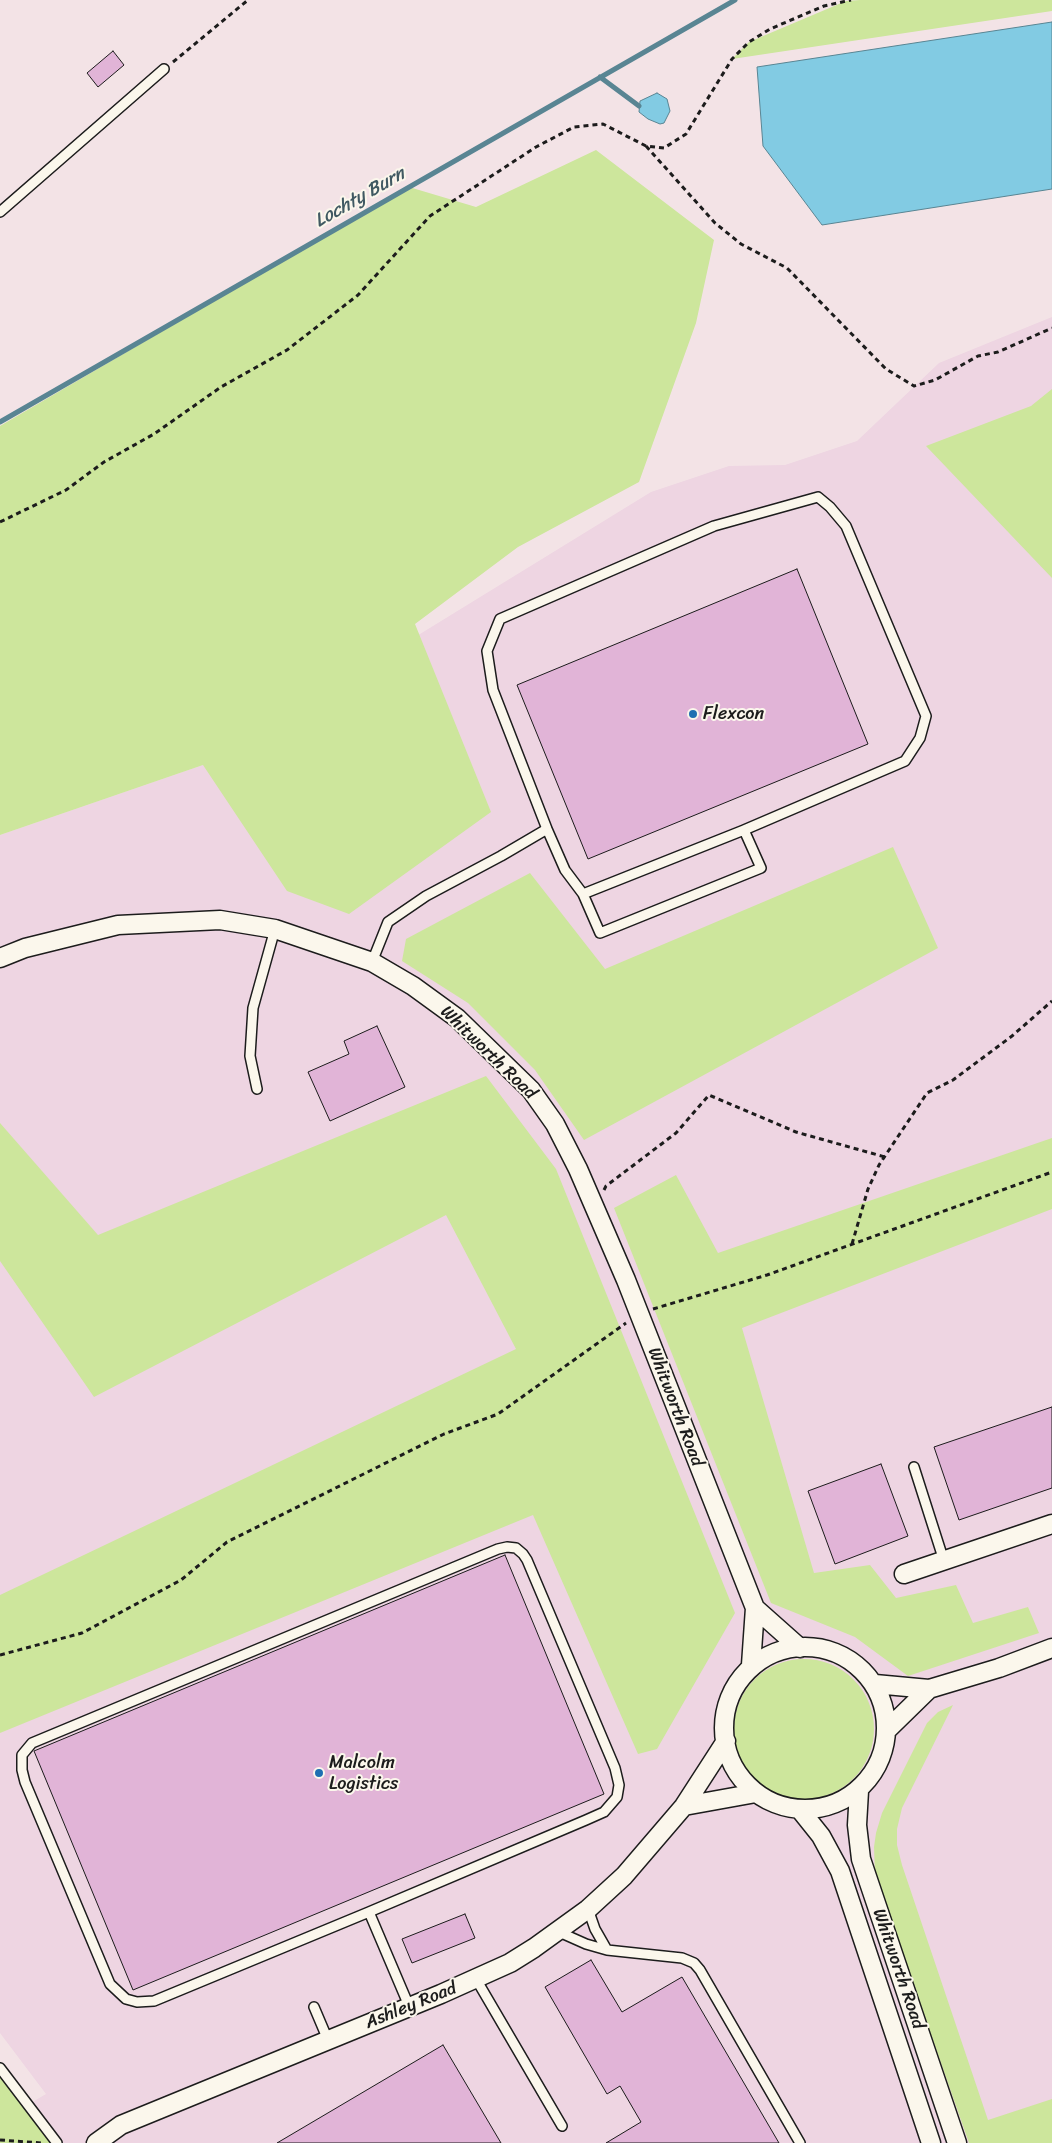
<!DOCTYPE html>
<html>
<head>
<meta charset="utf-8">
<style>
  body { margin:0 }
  canvas { display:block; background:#f3e3e6 }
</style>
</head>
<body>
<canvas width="1052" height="2143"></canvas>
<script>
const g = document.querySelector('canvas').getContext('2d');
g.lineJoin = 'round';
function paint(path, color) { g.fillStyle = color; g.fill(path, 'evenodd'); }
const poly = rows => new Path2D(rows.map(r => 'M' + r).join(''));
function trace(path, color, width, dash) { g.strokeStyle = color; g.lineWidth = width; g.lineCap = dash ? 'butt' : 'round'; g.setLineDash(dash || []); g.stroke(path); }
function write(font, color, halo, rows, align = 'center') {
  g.font = font + ' Sriracha,sans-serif'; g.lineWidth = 4; g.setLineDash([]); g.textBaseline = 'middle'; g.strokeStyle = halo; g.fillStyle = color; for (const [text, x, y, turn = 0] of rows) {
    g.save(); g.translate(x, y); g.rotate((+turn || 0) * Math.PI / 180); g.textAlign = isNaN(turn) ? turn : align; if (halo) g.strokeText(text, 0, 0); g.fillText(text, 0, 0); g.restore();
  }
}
paint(poly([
  [1052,317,1052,2143,0,2143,0,2121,46,2094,0,2033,0,835,203,765,324,693,651,492,729,466,785,465,857,441,939,363]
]), '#eed5e2');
paint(poly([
  [860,0,1052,0,1052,11,732,59,749,42,846,1],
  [596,150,714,240,696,323,639,482,518,547,415,624,491,812,349,914,287,891,203,765,0,835,0,426,409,187,476,207],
  [1052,389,1052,578,926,446,1031,406],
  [893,847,938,948,584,1140,535,1070,468,1003,402,961,406,939,530,873,605,969],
  [486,1076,556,1169,735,1613,657,1749,638,1754,533,1515,0,1733,0,1595,516,1349,446,1215,94,1397,0,1261,0,1123,98,1235],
  [1052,1138,1052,1209,742,1328,814,1573,870,1565,896,1598,956,1585,973,1623,1028,1607,1039,1633,908,1676,855,1637,771,1603,614,1208,676,1175,718,1253],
  '734 1729a70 70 0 1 1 140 0a70 70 0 1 1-140 0Z',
  [953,1705,902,1808,897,1829,897,1845,902,1865,988,2120,1052,2099,1052,2143,969,2143,875,1875,874,1847,876,1833,882,1813,927,1723,938,1712],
  [0,2068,57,2143,0,2143]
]), '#cde69c');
const water = poly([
  [1052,22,1052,189,822,225,763,146,757,67,1052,22],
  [657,93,667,99,670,111,664,123,660,124,648,119,639,112,640,101,657,93]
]);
paint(water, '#82cbe3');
trace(water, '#598593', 1);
trace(poly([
  [600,77,639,106],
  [0,422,735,0]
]), '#598593', 5);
const building = poly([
  [113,51,124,65,98,87,87,73,113,51],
  [797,569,868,744,588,859,517,685,797,569],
  [377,1026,405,1087,330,1121,308,1072,349,1054,344,1041,377,1026],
  [1052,1407,1052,1488,959,1520,934,1447,1052,1407],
  [881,1464,908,1536,835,1564,808,1491,881,1464],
  [505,1555,604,1794,133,1990,34,1751,505,1555],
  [465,1914,475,1938,412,1963,402,1939,465,1914],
  [591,1960,622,2012,682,1977,779,2143,606,2143,641,2122,620,2086,607,2094,545,1987,591,1960],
  [443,2045,501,2143,277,2143,443,2045]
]);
paint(building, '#e1b4d7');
trace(building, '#1c1c1c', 1);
const lane = poly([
  [0,212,164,69],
  [583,894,744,830,761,868,600,933,583,894,565,870,547,829,493,690,487,651,500,619,714,526,818,497,830,507,846,526,926,716,920,738,905,761,744,830],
  [372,962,388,922,426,896,501,856,547,829],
  [257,1089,250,1056,253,1008,275,929],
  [914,1467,944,1561],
  [588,1909,595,1929,607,1950],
  [369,1912,154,2001,137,2002,126,1999,110,1984,25,1782,22,1770,22,1755,32,1743,498,1549,507,1547,516,1548,523,1554,527,1560,615,1768,619,1785,617,1797,604,1812,586,1820,369,1912,409,2006],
  [559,1932,586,1944,607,1950,682,1958,694,1963,700,1970,800,2143],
  [476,1979,562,2126],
  [314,2007,328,2040],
  [0,2068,57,2143]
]);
const street = poly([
  [0,958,25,948,118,925,220,920,275,929,372,962,413,986,457,1018,531,1090,555,1124,578,1169,626,1280,755,1608,751,1665],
  [904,1574,1052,1524],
  [755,1608,800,1648],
  '724 1728a81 81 0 1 1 162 0a81 81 0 1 1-162 0Z',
  [875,1684,929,1689,999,1668,1052,1648],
  [887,1730,929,1689],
  [859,1791,857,1825,861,1859,957,2143],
  [684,1806,756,1793],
  [801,1811,821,1836,840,1871,931,2143],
  [96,2143,121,2125,441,1994,510,1963,534,1948,588,1909,624,1876,684,1806,726,1741]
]);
trace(lane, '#1c1c1c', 12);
trace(street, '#1c1c1c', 21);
trace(poly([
  [173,62,248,0],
  [646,146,715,223,741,244,787,268,886,369,914,386,935,380,978,356,998,352,1052,328],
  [0,522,66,490,104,462,154,434,221,387,287,350,358,295,430,216,536,147,574,127,603,124,646,146,664,148,686,134,732,59,749,42,770,29,824,6,851,0],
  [604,1190,606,1186,676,1133,709,1095,796,1132,885,1157],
  [852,1244,868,1189,879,1165,927,1093,953,1080,1012,1036,1052,1001],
  [653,1309,767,1275,1052,1172],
  [0,1655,82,1633,181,1580,227,1542,444,1434,498,1414,626,1323],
  [0,2140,42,2143]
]), '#1c1c1c', 3, [5, 4]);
trace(lane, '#fbf7ec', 9);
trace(street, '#fbf7ec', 18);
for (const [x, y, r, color] of [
  [693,714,5,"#1f6fb2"],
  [319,1773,5,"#1f6fb2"]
]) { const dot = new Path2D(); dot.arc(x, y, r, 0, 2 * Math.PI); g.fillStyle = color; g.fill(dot); trace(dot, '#fbf7ec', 2); }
write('18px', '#1c1c1c', '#fbf7ec', [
  ["Flexcon",703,714],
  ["Malcolm",329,1763],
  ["Logistics",329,1784]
], 'left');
write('18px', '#1c1c1c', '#fbf7ec', [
  ["Whitworth Road",488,1053,44],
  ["Whitworth Road",675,1407,69],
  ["Whitworth Road",898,1969,71],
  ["Ashley Road",411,2006,-22]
]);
write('italic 19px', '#405962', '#fbf7ec', [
  ["Lochty Burn",360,198,-30]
]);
</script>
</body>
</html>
